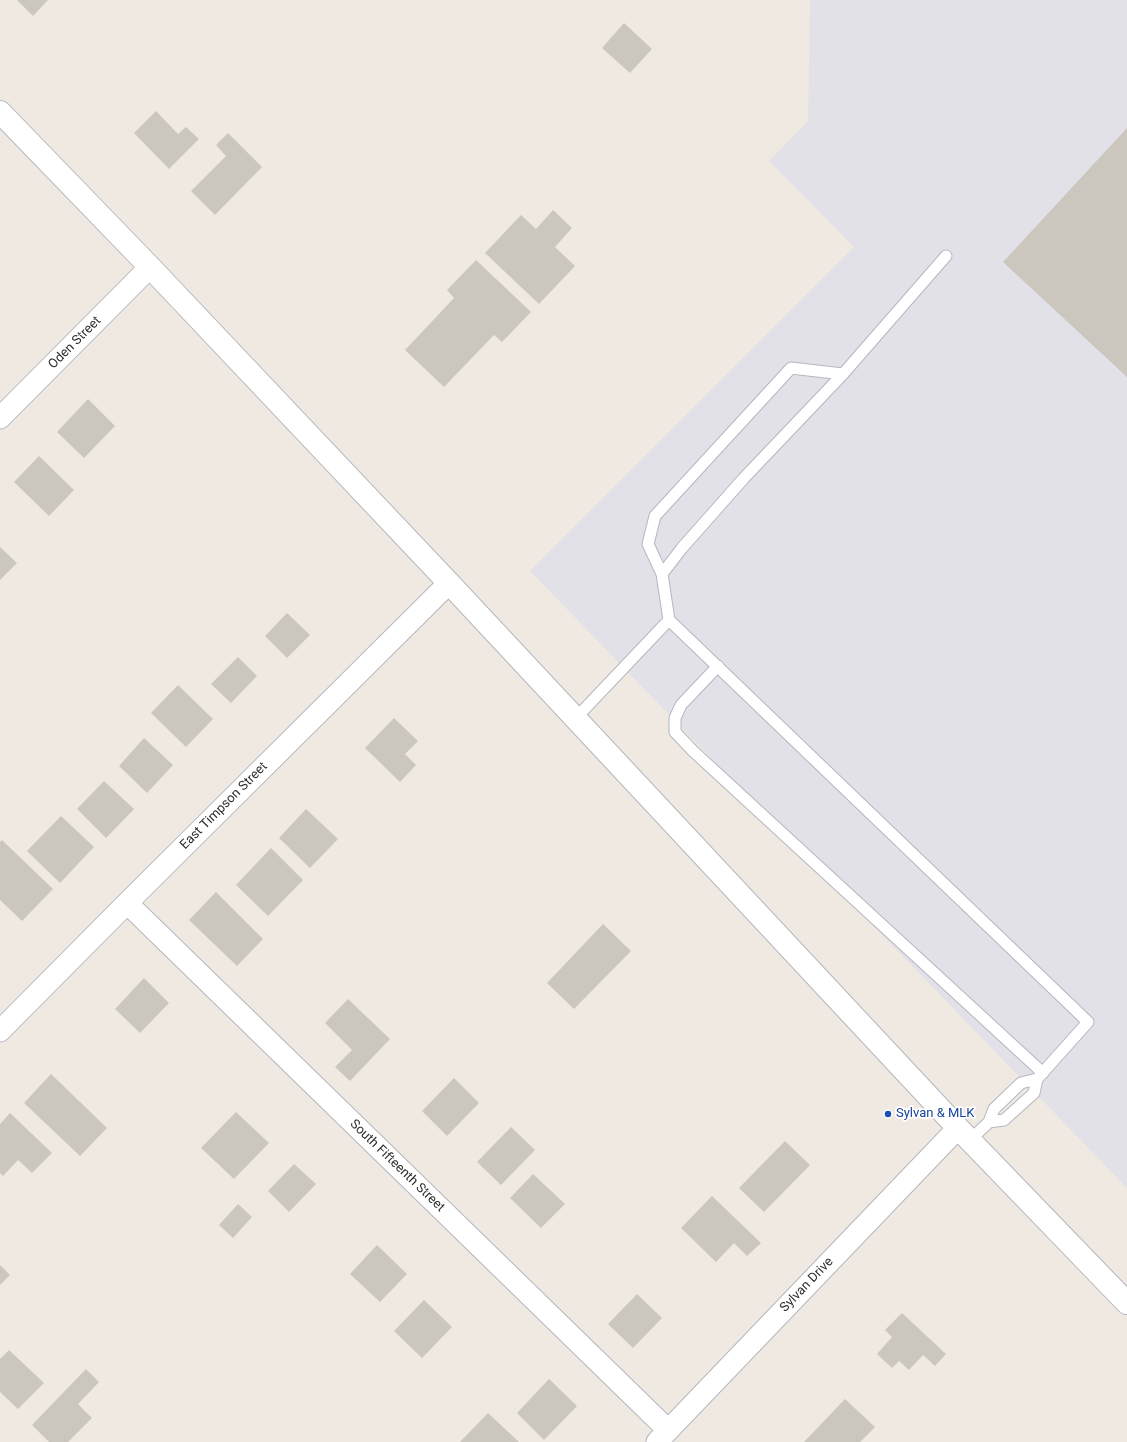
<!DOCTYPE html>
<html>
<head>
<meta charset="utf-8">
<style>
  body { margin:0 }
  canvas { display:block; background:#efe9e1 }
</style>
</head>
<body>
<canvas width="1127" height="1442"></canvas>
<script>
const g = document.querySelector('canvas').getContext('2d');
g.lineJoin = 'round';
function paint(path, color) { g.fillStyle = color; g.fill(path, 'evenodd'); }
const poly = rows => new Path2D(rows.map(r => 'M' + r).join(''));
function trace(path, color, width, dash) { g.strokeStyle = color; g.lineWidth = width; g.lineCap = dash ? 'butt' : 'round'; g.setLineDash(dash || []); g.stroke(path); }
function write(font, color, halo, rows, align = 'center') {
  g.font = font + ' Roboto,sans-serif'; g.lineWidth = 3.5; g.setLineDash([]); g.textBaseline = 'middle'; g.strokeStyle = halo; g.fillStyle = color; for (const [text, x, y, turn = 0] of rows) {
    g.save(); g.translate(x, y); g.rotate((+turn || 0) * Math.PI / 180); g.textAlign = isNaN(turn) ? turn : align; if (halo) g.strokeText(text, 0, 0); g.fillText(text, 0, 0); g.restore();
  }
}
paint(poly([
  [810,0,1127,0,1127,1188,530,571,854,247,769,161,808,121]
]), '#e3e1e8');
paint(poly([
  [17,0,48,0,33,16],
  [624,23,652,49,630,73,602,48],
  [156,111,178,134,186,127,199,139,169,169,134,133],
  [1127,128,1127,377,1003,262],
  [228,133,262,167,215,215,191,191,226,156,216,145],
  [553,210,572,228,555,247,575,266,539,304,485,253,521,215,536,229],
  [476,260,531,312,502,342,494,335,444,387,405,350,454,298,447,290],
  [88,399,115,426,84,458,57,432],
  [39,456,74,490,49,516,14,482],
  [0,547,17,563,0,580],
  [287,613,310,635,287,658,265,636],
  [238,657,257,676,231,703,211,684],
  [178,685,213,719,186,747,151,713],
  [394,718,418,741,405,754,416,765,400,782,365,748],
  [144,738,173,765,147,793,119,766],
  [104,781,134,809,106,838,77,809],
  [306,809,338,839,310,868,279,838],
  [61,816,94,847,60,883,27,851],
  [2,840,53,889,22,921,0,900,0,842],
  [271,848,303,880,268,916,236,885],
  [216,892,263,939,237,966,189,920],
  [603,924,631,951,574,1009,547,983],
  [144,978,169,1003,140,1033,115,1009],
  [348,999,390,1039,350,1081,335,1067,352,1050,325,1023],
  [51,1074,107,1128,80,1156,24,1103],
  [454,1078,479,1103,447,1136,422,1111],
  [236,1112,269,1143,234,1179,201,1148],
  [10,1113,52,1153,32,1173,18,1160,3,1176,0,1173,0,1124],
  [511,1127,535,1150,501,1185,477,1162],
  [785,1141,810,1165,764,1212,739,1188],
  [294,1164,316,1184,289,1212,268,1191],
  [533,1174,565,1204,541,1228,510,1198],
  [712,1196,761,1243,747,1256,734,1243,716,1262,681,1228],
  [238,1204,252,1217,233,1238,219,1225],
  [377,1245,407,1274,380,1302,350,1274],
  [0,1265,10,1275,0,1285],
  [637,1294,662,1318,633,1348,608,1324],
  [424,1300,452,1327,422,1358,394,1331],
  [902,1313,946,1354,935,1366,923,1355,909,1370,899,1361,892,1368,877,1354,892,1337,885,1330],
  [9,1350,44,1383,18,1409,0,1392,0,1359],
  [86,1369,99,1382,78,1404,92,1418,68,1442,49,1442,32,1425],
  [549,1379,577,1406,544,1440,517,1413],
  [845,1399,875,1427,860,1442,804,1442],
  [488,1413,519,1442,460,1442]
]), '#cbc7bf');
const service = poly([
  [662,574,648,544,655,516,791,368,843,374],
  [669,620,662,574,682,548,744,478,843,374,946,256],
  [718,666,681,705,675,718,675,732,693,751,1043,1073],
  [575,719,669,620,1088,1022,1037,1079,1034,1093,1004,1120,989,1122],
  [970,1140,989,1122,994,1109,1021,1083,1037,1079]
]);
const minor = poly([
  [0,418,150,267],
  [127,903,668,1430],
  [0,1031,127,903,449,583],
  [657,1442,958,1128]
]);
const tertiary = poly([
  [0,112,150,267,449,583,958,1128,1127,1303]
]);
trace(service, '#b4b7c1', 13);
trace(minor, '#b4b7c1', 23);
trace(tertiary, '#b4b7c1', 24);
trace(service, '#fff', 11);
trace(minor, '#fff', 21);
trace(tertiary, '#fff', 22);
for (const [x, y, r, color] of [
  [888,1114,4,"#1a4fb4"]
]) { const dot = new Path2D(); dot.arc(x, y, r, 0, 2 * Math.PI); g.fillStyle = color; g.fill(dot); trace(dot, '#fff', 1.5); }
write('13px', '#2e2e2e', '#fff', [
  ["Oden Street",75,343,-45],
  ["East Timpson Street",224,806,-45],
  ["South Fifteenth Street",397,1166,44],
  ["Sylvan Drive",807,1285,-46]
]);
write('13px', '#164399', '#fff', [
  ["Sylvan & MLK",896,1114]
], 'left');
</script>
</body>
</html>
